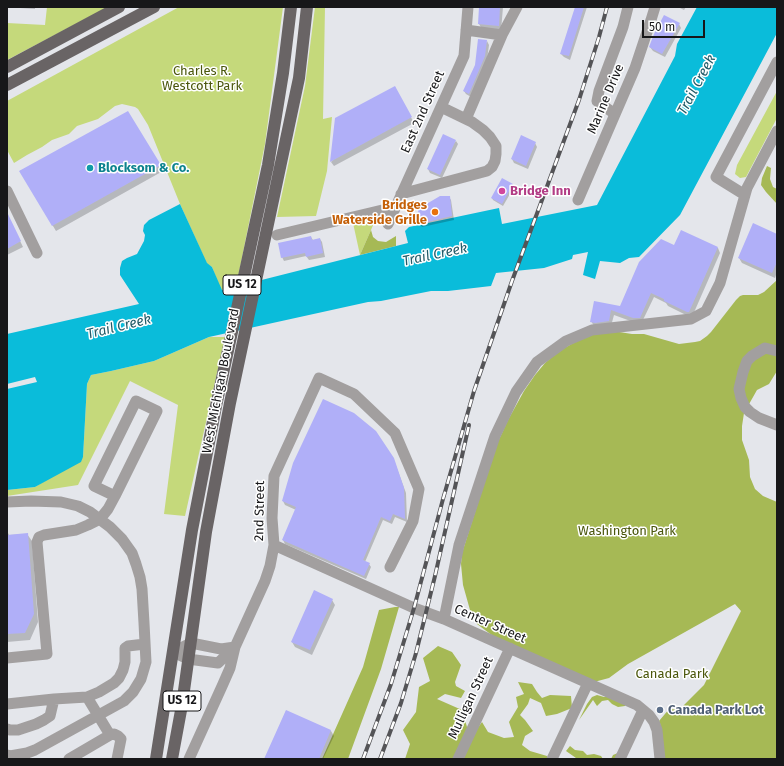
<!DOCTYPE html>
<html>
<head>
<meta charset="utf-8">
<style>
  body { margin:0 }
  #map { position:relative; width:784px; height:766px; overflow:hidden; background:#e4e6eb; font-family:"Fira Sans",sans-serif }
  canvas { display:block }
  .frame { position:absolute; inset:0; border:8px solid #171719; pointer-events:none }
  .scale { position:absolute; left:642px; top:20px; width:63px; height:18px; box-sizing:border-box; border:2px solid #171719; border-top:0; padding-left:5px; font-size:12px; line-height:14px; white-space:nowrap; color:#171719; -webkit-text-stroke:3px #fff; paint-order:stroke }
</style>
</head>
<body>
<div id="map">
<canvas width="784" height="766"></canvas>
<div class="frame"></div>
<div class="scale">50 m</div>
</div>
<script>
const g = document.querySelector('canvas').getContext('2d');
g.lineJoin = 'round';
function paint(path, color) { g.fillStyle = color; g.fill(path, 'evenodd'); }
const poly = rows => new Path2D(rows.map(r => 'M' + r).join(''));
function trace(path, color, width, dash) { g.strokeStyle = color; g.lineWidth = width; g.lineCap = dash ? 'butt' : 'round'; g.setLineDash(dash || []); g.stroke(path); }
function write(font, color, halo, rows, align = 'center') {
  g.font = font + ' "Fira Sans",sans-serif'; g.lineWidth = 3; g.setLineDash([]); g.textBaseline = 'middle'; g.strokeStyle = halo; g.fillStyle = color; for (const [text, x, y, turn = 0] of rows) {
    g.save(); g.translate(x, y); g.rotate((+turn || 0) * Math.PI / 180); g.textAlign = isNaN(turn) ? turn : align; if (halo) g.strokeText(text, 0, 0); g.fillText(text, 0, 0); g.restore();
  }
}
paint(poly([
  [47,7,108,7,7,60,7,23,45,25],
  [179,7,283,7,265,144,236,287,221,290,212,267,207,264,180,204,148,125,138,109,135,107,122,104,115,106,98,119,77,126,69,134,52,140,42,147,27,155,14,163,7,150,7,101],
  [315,7,325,7,323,119,332,117,327,171,316,216,277,217,305,86],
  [777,91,777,118,746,177,740,178,735,174,737,165],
  [376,218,371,230,360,255,353,223],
  [209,337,225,337,185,516,164,514,178,405,130,381,78,485,7,496,7,490,35,487,83,457,87,384,91,375,111,371,154,361]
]), '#c5d97b');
paint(poly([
  [767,166,771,168,770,179,773,187,777,189,777,204,766,192,761,185,762,178],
  [371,230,373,237,378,241,386,242,396,236,396,246,360,255],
  [777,280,777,371,769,384,757,390,744,413,742,426,742,440,749,460,750,477,755,489,763,496,777,502,777,759,665,759,660,723,659,721,670,708,678,711,704,685,741,611,735,604,628,664,609,678,594,682,493,636,477,624,470,610,463,585,461,564,462,553,496,446,508,420,524,391,535,375,545,363,559,351,577,341,597,333,613,331,632,334,644,334,679,344,695,342,700,341,707,336,711,332,736,300,740,296,743,295,758,295,764,292],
  [395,607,399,607,381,669,348,759,322,759,363,667,379,610],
  [438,646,452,652,461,665,455,682,456,686,465,691,461,698,445,694,437,699,462,710,467,727,473,734,482,722,488,732,504,738,514,737,509,722,518,707,516,697,524,694,518,682,532,684,537,692,542,698,550,695,571,696,572,708,557,714,546,716,541,703,530,698,528,704,520,715,525,720,533,731,525,736,522,745,530,751,547,756,547,759,405,759,410,744,403,730,416,712,419,687,430,681,423,658],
  [597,695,604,697,609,696,625,702,625,706,618,707,612,704,608,700,602,701,597,706,593,700,579,720,587,704,592,697],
  [570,746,575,750,583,751,587,755,594,754,601,756,603,759,611,759,613,755,618,753,617,759,576,759,576,758,566,751]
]), '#a6b955');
paint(poly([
  [697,7,777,7,777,33,680,215,639,257,629,258,620,263,600,261,595,279,583,275,588,252,573,255,572,259,544,268,496,273,491,286,448,291,431,291,381,301,368,302,209,337,154,361,111,371,91,375,87,384,83,457,81,462,35,487,7,490,7,389,37,382,35,377,7,384,7,334,139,304,120,275,120,268,122,261,127,258,137,254,144,241,145,235,143,231,144,225,149,220,180,204,207,263,212,267,222,290,408,243,405,231,409,227,499,208,502,224,597,205,675,56,677,44]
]), '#0abcda');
paint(poly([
  [20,7,35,7,35,9,20,8],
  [480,7,503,7,501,31,482,29,479,24],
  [576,7,587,7,570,60,564,57,561,54],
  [678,7,686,7,684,10],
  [679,24,681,28,665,57,653,51,650,47],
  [487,41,489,45,487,60,471,97,466,94,464,91],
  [395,87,414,123,334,166,331,162],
  [128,113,163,171,56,231,20,171],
  [456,141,458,144,442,178,430,173,428,169],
  [535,143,537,147,528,169,514,163,512,159],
  [512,184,514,187,503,206,493,200,492,198],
  [449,197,451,200,454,220,422,227,420,224,419,209],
  [7,214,23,247,7,255],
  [777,235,777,272,775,278,742,263,739,258],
  [311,237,313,240,320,239,322,242,325,257,309,260,306,256,284,261,282,257],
  [674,247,718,248,720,253,692,317,690,317,668,306,666,303,654,297,642,322,636,323,614,315,611,326,594,326,591,321,595,303,620,307],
  [395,463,406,493,407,522,395,517,392,524,383,520,365,562,369,564,371,567,366,579,285,544,283,540,296,510,285,505,283,501],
  [7,531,9,535,27,534,32,541,38,622,30,640,7,642],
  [332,600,335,605,312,655,295,647,292,642],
  [286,711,331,731,334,736,323,759,265,759]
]), '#0003');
paint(poly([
  [479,7,500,7,499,26,478,24],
  [575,7,584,7,569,56,560,54],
  [664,15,680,23,662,54,649,47,654,34],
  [478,39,487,40,485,56,469,94,463,91,475,65],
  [395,86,412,117,330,162,335,118],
  [128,111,161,165,52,226,19,171],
  [443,134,456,140,440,175,427,169],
  [521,135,536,142,526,166,511,159],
  [502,178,513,184,502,204,491,198],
  [440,196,450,196,452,216,419,224,418,209],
  [7,212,21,241,7,249],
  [753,223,777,234,777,262,772,273,738,258],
  [681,230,718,247,689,312,687,312,664,301,664,299,651,293,640,318,633,318,611,310,609,321,595,323,590,322,594,301,620,306,639,262,661,239,674,245],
  [311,236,312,240,320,238,323,253,306,257,305,253,281,258,278,243],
  [323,399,354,413,376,431,394,458,404,488,405,519,393,514,390,521,381,517,363,560,370,563,364,576,282,540,296,507,282,501,293,463],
  [28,533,34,614,25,633,7,634,7,535],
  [314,590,333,599,310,650,291,642],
  [286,710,331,730,319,759,264,759]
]), '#b0aff8');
trace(poly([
  [466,30,502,35],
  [615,114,605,107,597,101,599,91,623,27,628,7],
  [466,119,502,35,517,7],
  [7,191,37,253],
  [401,194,487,171,492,167,495,161,496,154,496,146,490,137,483,130,472,122,441,107],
  [745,195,716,177,777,62],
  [578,200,635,68,651,20,655,7],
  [388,224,464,56,468,7],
  [277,235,395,207],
  [777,351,765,348,752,356,747,361,743,372,739,389,741,398,745,407,750,412,759,418,777,425],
  [7,502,31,501,61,502,78,506,90,512,110,527,122,539,132,553,136,564,140,577,142,589,144,623,146,662,141,679,133,692,124,701,35,750,27,753,22,759],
  [274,545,414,608,444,619,637,705,649,715,654,722,657,730,660,759],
  [444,619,459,545,495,436,516,392,537,362,566,341,592,330,691,319,706,311,720,283,747,188,777,131],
  [173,652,188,659,218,663,235,647,265,581,270,566,274,545,272,518,274,476,319,378,354,394,395,433,419,489,413,521,390,567],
  [173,652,191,643,221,649,235,647],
  [7,658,47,654,37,542,39,537,44,535,76,530,88,525,100,519,108,509,115,496,157,411,136,401,94,486,115,496],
  [87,697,110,735],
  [7,704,54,699],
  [7,729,10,730,18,730,36,724,44,720,50,716,54,699,87,697,99,692,114,683,119,678,123,670,125,662,125,648,128,646,145,644],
  [7,755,10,756,27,753],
  [69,759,110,735,114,734,118,736,121,739,117,759],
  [189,759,223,684,230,668,235,647],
  [458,759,510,648],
  [552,759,588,683],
  [620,759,643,710]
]), '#a29f9f', 11);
trace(poly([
  [7,67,119,7],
  [7,85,154,7],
  [156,759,192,530,216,406,268,165,283,73,291,7],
  [172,759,182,705,206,532,230,403,299,78,307,7]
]), '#696465', 12);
const rail = poly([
  [363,759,391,684,401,651,414,608,443,499,474,391,512,281,579,100,599,37,607,7],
  [380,759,401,703,416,653,435,576,469,425]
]);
trace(rail, '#545457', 4);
trace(rail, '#fff', 2.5, [8]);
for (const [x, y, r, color] of [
  [90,168,4,"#0f9aa8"],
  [502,191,4,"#d1479c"],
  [435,212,4,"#e8710a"],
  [660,710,4,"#5c6f8a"]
]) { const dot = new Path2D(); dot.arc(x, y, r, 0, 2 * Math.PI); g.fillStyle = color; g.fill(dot); trace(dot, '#fff', 1.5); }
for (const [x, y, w] of [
  [242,285,38],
  [182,701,38]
]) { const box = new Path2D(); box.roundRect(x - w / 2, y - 10, w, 20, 3); g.fillStyle = '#fff'; g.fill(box); trace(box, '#171719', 1); }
write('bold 12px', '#171719', null, [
  ["US 12",242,285],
  ["US 12",182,701]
]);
write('13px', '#4b570c', '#fff', [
  ["Charles R.",202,71],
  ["Westcott Park",202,86],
  ["Washington Park",627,531],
  ["Canada Park",672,674]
]);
write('13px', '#171719', '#fff', [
  ["Marine Drive",606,99,-67],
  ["East 2nd Street",423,112,-66],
  ["West Michigan Boulevard",221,381,-79],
  ["2nd Street",260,511,-89],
  ["Center Street",490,624,24],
  ["Mulligan Street",471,698,-65]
]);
write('bold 13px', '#0d838f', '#fff', [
  ["Blocksom & Co.",98,168]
], 'left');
write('bold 13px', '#b23c85', '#fff', [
  ["Bridge Inn",510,191]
], 'left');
write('bold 13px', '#c56008', '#fff', [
  ["Bridges",427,205],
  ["Waterside Grille",427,220]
], 'right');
write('bold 13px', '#4e5e75', '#fff', [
  ["Canada Park Lot",668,710]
], 'left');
write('italic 14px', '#225c69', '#fff', [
  ["Trail Creek",697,85,-62],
  ["Trail Creek",435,255,-12],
  ["Trail Creek",119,327,-14]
]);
</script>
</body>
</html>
